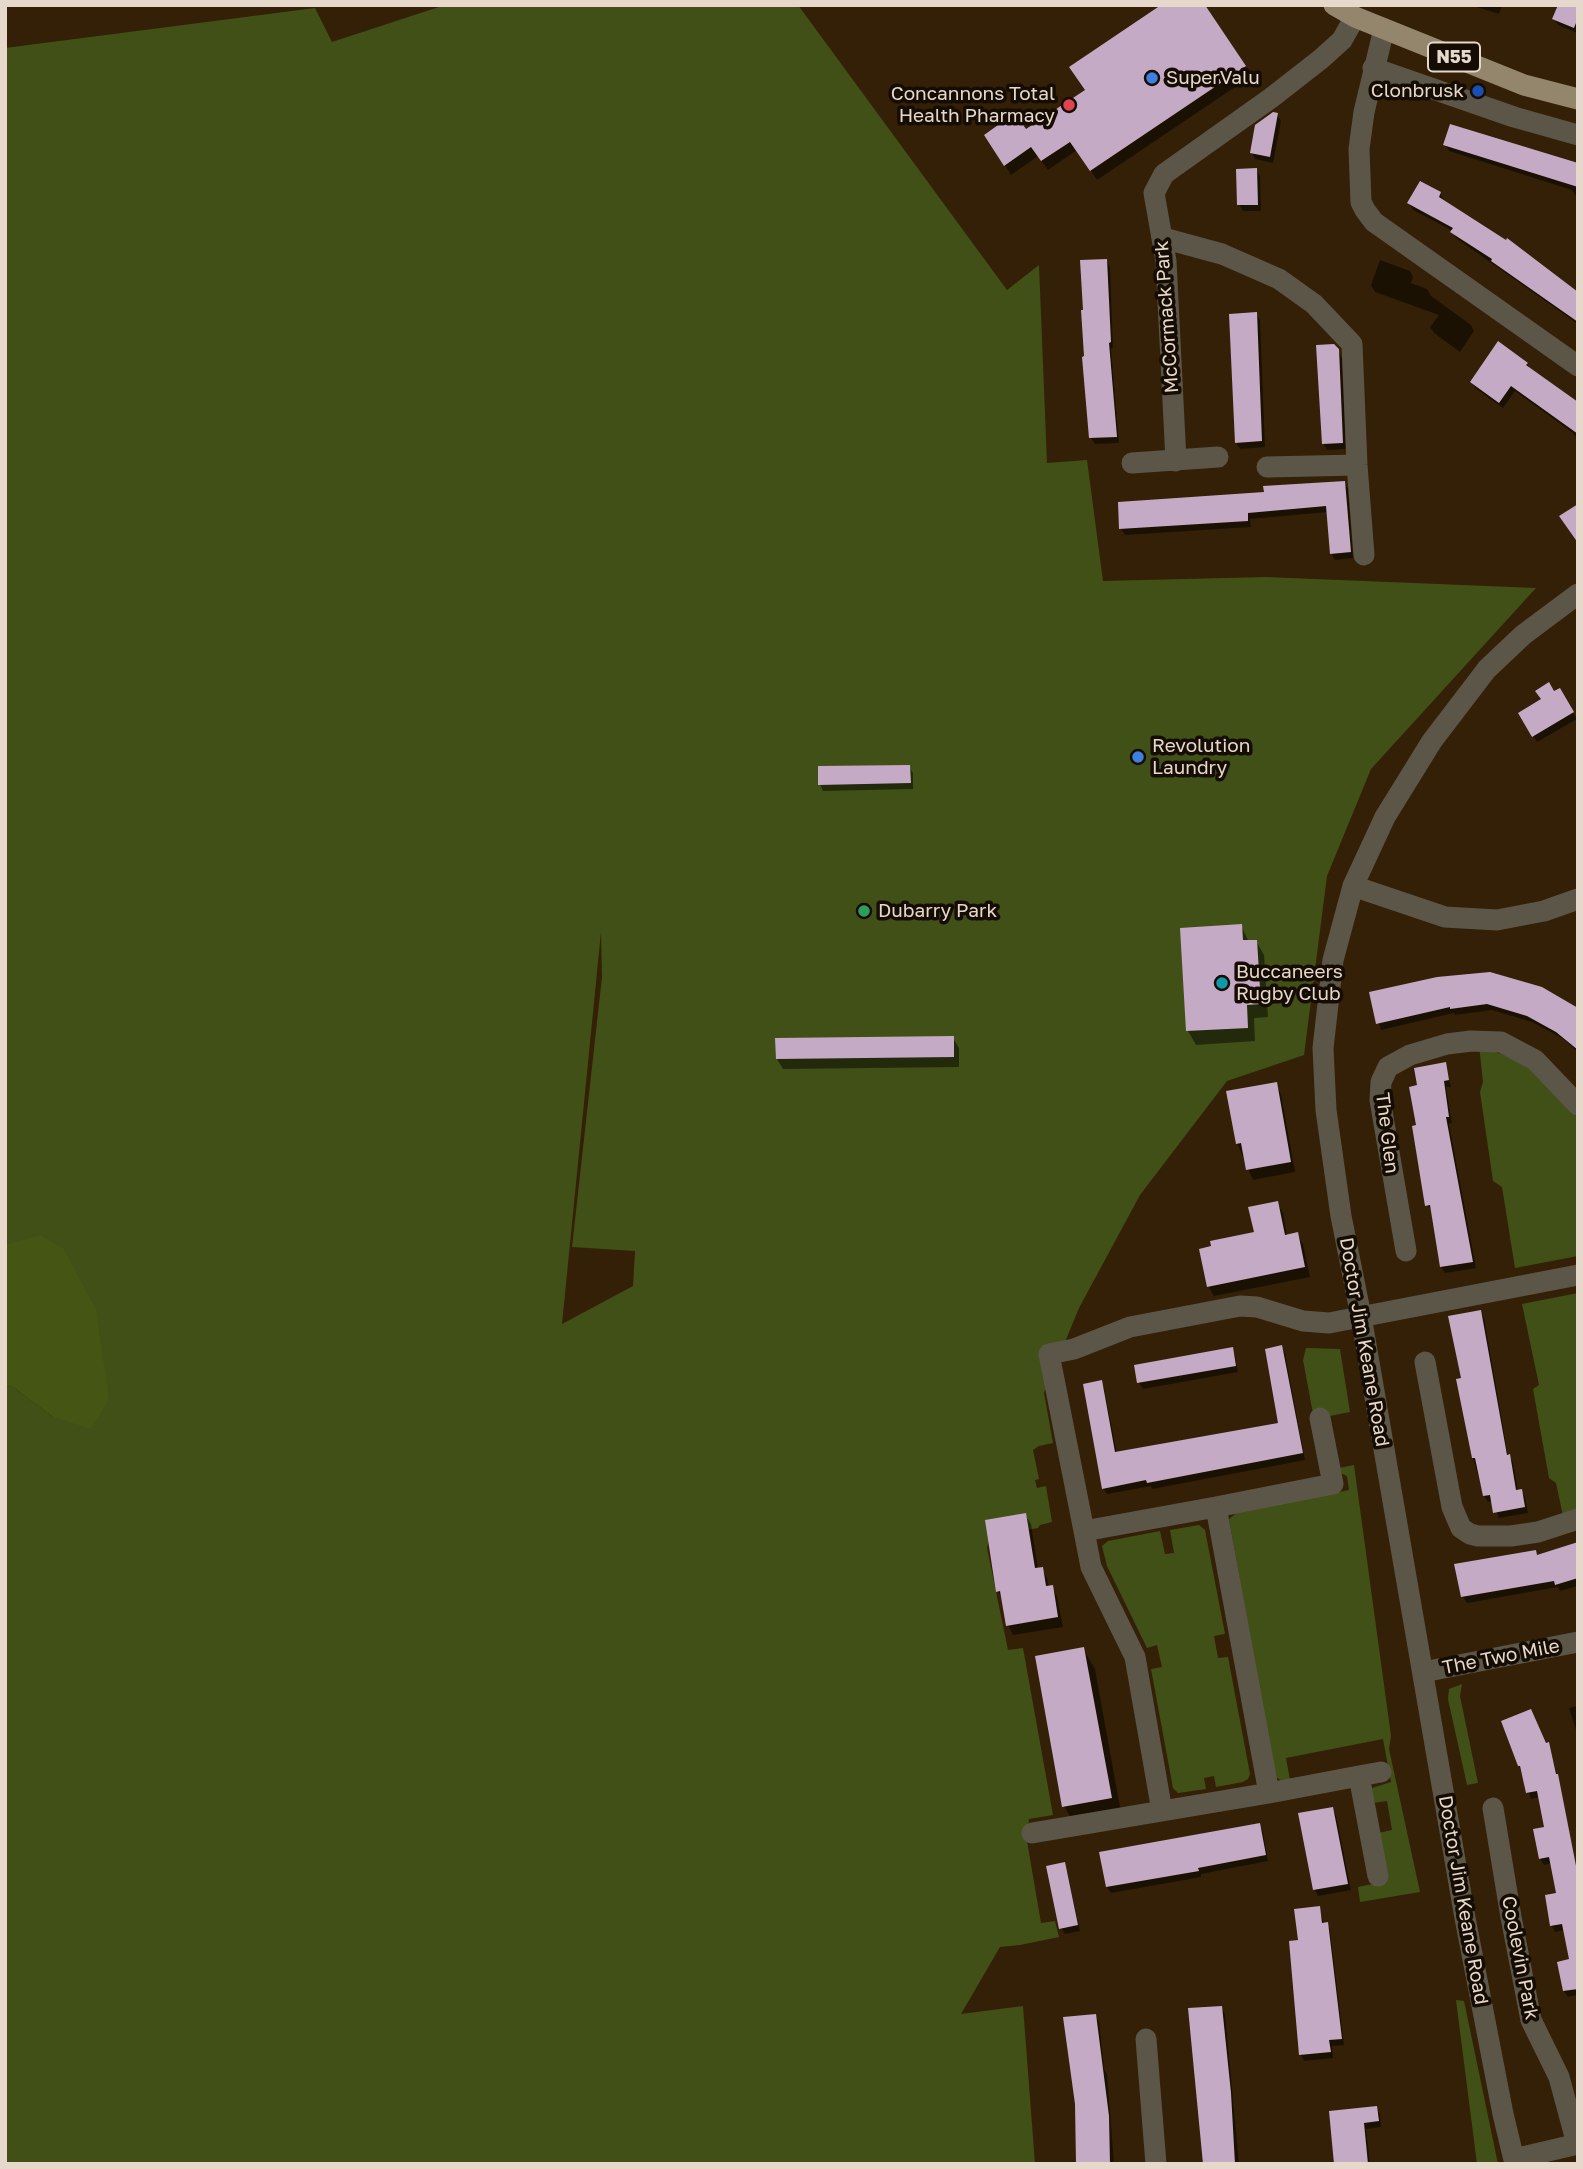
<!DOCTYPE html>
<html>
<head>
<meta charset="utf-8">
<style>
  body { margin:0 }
  #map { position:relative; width:1583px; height:2169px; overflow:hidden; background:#342007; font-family:"Golos Text",sans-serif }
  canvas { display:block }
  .frame { position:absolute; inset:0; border:7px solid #e6d8ca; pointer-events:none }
</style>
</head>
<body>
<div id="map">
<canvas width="1583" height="2169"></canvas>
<div class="frame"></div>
</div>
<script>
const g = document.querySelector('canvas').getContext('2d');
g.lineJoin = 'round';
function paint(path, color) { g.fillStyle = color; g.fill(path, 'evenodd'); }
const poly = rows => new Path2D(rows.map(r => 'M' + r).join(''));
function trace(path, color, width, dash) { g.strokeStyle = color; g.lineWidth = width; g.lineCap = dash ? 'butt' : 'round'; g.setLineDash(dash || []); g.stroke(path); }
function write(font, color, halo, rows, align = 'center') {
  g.font = font + ' "Golos Text",sans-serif'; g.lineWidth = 7; g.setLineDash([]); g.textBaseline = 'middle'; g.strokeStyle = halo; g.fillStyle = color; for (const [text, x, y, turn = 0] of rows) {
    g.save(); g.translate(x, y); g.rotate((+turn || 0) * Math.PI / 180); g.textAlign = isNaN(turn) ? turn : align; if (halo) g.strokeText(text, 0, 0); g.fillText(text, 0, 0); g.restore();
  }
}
paint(poly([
  [445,5,798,5,1007,290,1039,265,1047,463,1087,460,1103,581,1266,577,1536,588,1371,769,1327,876,1304,1055,1227,1081,1140,1195,1079,1308,1044,1393,1053,1443,1039,1446,1033,1450,1039,1479,1035,1480,1037,1488,1046,1486,1052,1522,1040,1525,1038,1528,990,1536,987,1548,1008,1650,1023,1648,1053,1815,1029,1819,1027,1841,1041,1923,1055,1921,1059,1937,1020,1945,1000,1947,961,2014,1023,2006,1035,2164,5,2164,5,1386,13,1387,53,1417,7,1244,5,1245,5,48,315,8,332,42],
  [601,932,602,977,572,1247,635,1251,633,1286,562,1324],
  [1479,1045,1520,1062,1540,1076,1578,1118,1578,1256,1515,1268,1502,1187,1493,1181,1480,1092,1483,1082],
  [1578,1293,1578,1510,1563,1516,1556,1483,1549,1478,1533,1389,1539,1385,1522,1304],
  [1306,1348,1340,1349,1350,1412,1314,1419,1303,1360],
  [1354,1465,1391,1736,1389,1749,1420,1892,1360,1902,1358,1887,1387,1881,1378,1833,1392,1830,1387,1801,1373,1803,1372,1788,1391,1782,1383,1739,1286,1758,1290,1780,1280,1780,1275,1776,1229,1519,1239,1511,1349,1490,1347,1476,1340,1473,1339,1468],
  [1199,1525,1205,1530,1225,1634,1214,1636,1218,1658,1228,1657,1250,1774,1248,1779,1243,1782,1216,1787,1214,1776,1204,1778,1206,1789,1178,1793,1173,1788,1151,1669,1162,1667,1157,1645,1147,1648,1107,1566,1102,1546,1108,1541,1160,1531,1165,1554,1174,1553,1170,1530],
  [1462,1684,1460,1696,1478,1783,1467,1785,1448,1699,1449,1689],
  [1456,2000,1464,2001,1498,2164,1477,2164]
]), '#415016');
paint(poly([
  [41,1235,64,1249,96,1310,109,1399,91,1429,53,1417,13,1387,5,1386,5,1245]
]), '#455513');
paint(poly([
  [1470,5,1502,5,1499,14],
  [1578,5,1577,33,1558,25,1554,19],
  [1244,67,1250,77,1097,180,1077,150,1048,170,1038,156,1011,175,992,145,1026,132],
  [1277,115,1281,121,1273,163,1255,159,1252,153],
  [1445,144,1578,164,1578,199,1572,190,1449,151],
  [1256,170,1260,176,1261,211,1243,211,1239,205],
  [1440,194,1444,200,1578,295,1578,324,1456,238,1453,231,1413,210,1409,203],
  [1106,260,1110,267,1113,348,1111,349,1119,443,1095,444,1091,438],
  [1380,260,1410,271,1413,277,1411,283,1427,289,1431,296,1471,325,1474,331,1460,352,1434,333,1430,327,1439,315,1375,292,1371,285],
  [1256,314,1260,320,1265,447,1240,449,1236,443],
  [1338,351,1342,358,1346,449,1327,450,1324,444],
  [1527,364,1531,370,1578,403,1578,440,1573,433,1515,391,1503,408,1475,388,1472,382],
  [1344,483,1348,489,1353,558,1335,560,1331,553,1328,512,1250,519,1251,527,1125,535,1121,529,1265,494],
  [1560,690,1577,719,1537,742,1520,714],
  [909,767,913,773,913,789,823,791,820,784],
  [1241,926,1249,942,1256,941,1264,955,1268,1017,1254,1018,1255,1041,1196,1045,1188,1031],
  [1371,994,1578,1011,1578,1052,1562,1038,1532,1022,1492,1010,1455,1015,1454,1013,1381,1030],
  [953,1038,959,1048,959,1067,783,1069,777,1059],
  [1445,1064,1451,1087,1446,1087,1452,1123,1449,1124,1476,1268,1445,1273,1441,1267,1433,1211,1427,1205,1418,1127,1419,1087],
  [1276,1084,1281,1094,1295,1172,1253,1180,1237,1143],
  [1277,1203,1283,1213,1287,1236,1297,1234,1303,1244,1310,1277,1214,1296,1208,1286,1213,1248,1256,1233],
  [1481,1312,1484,1318,1508,1455,1513,1462,1518,1491,1521,1491,1525,1497,1528,1513,1499,1518,1493,1501,1488,1502,1484,1496,1473,1458,1463,1379],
  [1281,1347,1285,1353,1305,1460,1152,1489,1151,1486,1107,1494,1103,1488,1101,1382,1104,1388,1117,1454,1280,1424],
  [1232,1349,1235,1355,1238,1372,1143,1389,1139,1383,1136,1366],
  [1025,1515,1031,1524,1038,1569,1042,1569,1047,1578,1049,1587,1052,1587,1057,1596,1063,1627,1013,1635,1008,1625,1004,1602,998,1591],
  [1578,1544,1578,1586,1560,1591,1558,1587,1467,1603,1463,1597,1456,1565,1535,1551,1538,1556],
  [1083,1649,1095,1669,1122,1818,1076,1827,1064,1806],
  [1578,1706,1578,1736,1569,1708],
  [1549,1744,1557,1775,1578,1888,1578,2003,1576,1995,1568,1997,1564,1991,1571,1961,1565,1930,1555,1932,1552,1926,1558,1894,1552,1863,1544,1865,1540,1859,1546,1828,1540,1797,1531,1799,1519,1766],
  [1332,1809,1336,1815,1351,1890,1318,1896,1315,1890,1300,1814],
  [1259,1825,1263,1832,1268,1861,1201,1874,1201,1877,1111,1893,1107,1887,1101,1854],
  [1064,1864,1067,1871,1080,1931,1065,1934,1061,1928],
  [1319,1908,1324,1924,1327,1924,1330,1930,1344,2045,1332,2046,1333,2058,1304,2061,1301,2055],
  [1221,2007,1225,2014,1239,2164,1204,2164],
  [1095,2016,1099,2022,1104,2069,1107,2074,1114,2164,1080,2164],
  [1376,2108,1380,2114,1381,2127,1366,2129,1370,2164,1336,2164,1331,2112]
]), '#0007');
paint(poly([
  [1161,5,1205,5,1246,66,1090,171,1070,142,1041,161,1031,147,1004,166,984,135,1015,113,1026,129,1085,90,1069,67],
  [1558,5,1578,5,1578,18,1574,28,1552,19],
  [1273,112,1278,113,1270,157,1250,153,1255,125],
  [1450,124,1578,163,1578,187,1443,145],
  [1257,168,1258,205,1237,205,1236,169],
  [1420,181,1441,192,1439,197,1506,240,1507,238,1578,292,1578,322,1491,261,1492,259,1450,232,1453,228,1407,203],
  [1107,259,1111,342,1109,343,1117,437,1089,438,1082,357,1084,356,1081,310,1083,310,1080,260],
  [1257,312,1262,441,1235,443,1229,314],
  [1498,341,1528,363,1526,365,1578,402,1578,434,1511,386,1499,403,1470,382],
  [1334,344,1339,349,1343,443,1322,444,1316,345],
  [1345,481,1351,552,1330,554,1326,506,1248,513,1248,521,1119,529,1118,502,1264,492,1263,486],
  [1578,504,1578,543,1559,516],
  [1549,682,1554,691,1560,688,1574,712,1532,737,1518,713,1541,699,1535,691],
  [910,765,911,783,818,785,818,766],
  [1242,924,1243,940,1257,940,1261,1004,1247,1005,1248,1028,1186,1031,1180,928],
  [1490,972,1542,987,1578,1008,1578,1050,1556,1032,1527,1016,1487,1004,1450,1009,1450,1007,1376,1024,1369,992,1437,977],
  [954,1036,954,1057,776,1059,775,1038],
  [1446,1062,1449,1080,1444,1081,1449,1117,1446,1117,1473,1262,1440,1267,1430,1205,1425,1206,1412,1126,1416,1125,1409,1087,1417,1085,1414,1068],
  [1277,1082,1291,1162,1246,1170,1241,1143,1236,1144,1226,1091],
  [1278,1201,1285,1235,1298,1232,1305,1267,1207,1287,1199,1249,1211,1246,1210,1241,1254,1232,1248,1207],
  [1481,1310,1507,1455,1510,1454,1516,1490,1522,1489,1525,1507,1493,1513,1490,1495,1483,1496,1475,1458,1472,1458,1456,1379,1461,1378,1448,1316],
  [1282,1345,1303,1453,1147,1483,1146,1480,1102,1489,1083,1384,1102,1380,1115,1452,1278,1423,1265,1349],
  [1233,1347,1236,1366,1137,1383,1134,1365],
  [1026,1513,1035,1568,1043,1567,1046,1586,1053,1585,1058,1617,1006,1626,1000,1591,996,1592,985,1520],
  [1578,1542,1578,1578,1555,1585,1554,1581,1461,1597,1454,1564,1536,1550,1537,1555],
  [1084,1647,1112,1798,1062,1807,1035,1656],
  [1531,1709,1546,1743,1549,1742,1556,1774,1558,1774,1578,1876,1578,1989,1563,1991,1557,1962,1569,1959,1562,1924,1550,1926,1545,1895,1556,1893,1549,1857,1539,1859,1533,1829,1544,1827,1537,1791,1526,1793,1520,1766,1518,1766,1501,1721],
  [1333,1807,1348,1884,1313,1890,1298,1813],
  [1260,1823,1266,1855,1198,1868,1199,1871,1106,1887,1099,1852],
  [1065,1862,1078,1925,1059,1929,1046,1866],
  [1320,1906,1322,1923,1328,1922,1342,2039,1329,2040,1331,2052,1299,2055,1289,1941,1298,1940,1294,1909],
  [1222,2006,1231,2093,1235,2164,1203,2164,1188,2008],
  [1096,2014,1109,2116,1110,2164,1076,2164,1075,2104,1063,2017],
  [1377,2106,1379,2121,1364,2123,1368,2164,1334,2164,1329,2111]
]), '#c5aac5');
trace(poly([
  [1384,29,1364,112,1359,149,1361,202,1365,210,1374,222,1578,366],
  [1373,68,1514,117,1578,135],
  [1163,238,1222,254,1279,279,1314,304,1352,344,1357,465,1364,555],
  [1176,461,1166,261,1154,193,1164,174,1271,98,1321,59,1342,40,1355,17],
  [1132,463,1218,457],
  [1267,467,1357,465],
  [1353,886,1445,917,1497,920,1544,911,1578,899],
  [1406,1251,1380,1100,1381,1082,1388,1067,1410,1055,1447,1044,1471,1041,1501,1042,1535,1060,1578,1105],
  [1425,1362,1452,1507,1461,1528,1470,1534,1478,1536,1511,1536,1538,1532,1578,1519],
  [1216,1507,1333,1484,1320,1418],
  [1084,1531,1091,1567,1135,1657,1162,1811,1269,1793,1216,1507,1084,1531,1049,1354,1074,1349,1130,1327,1240,1306,1257,1307,1303,1321,1329,1323,1578,1275],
  [1423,1672,1578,1642],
  [1359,1776,1381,1772],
  [1269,1793,1359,1776,1378,1876],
  [1493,1808,1511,1917,1531,2020,1559,2077,1577,2144],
  [1032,1833,1162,1811],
  [1146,2039,1156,2164],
  [1514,2159,1578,2144],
  [1515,2164,1503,2114,1465,1918,1361,1316,1341,1216,1326,1110,1323,1048,1333,960,1353,886,1385,817,1432,741,1487,669,1523,635,1578,594]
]), '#5c5649', 21);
trace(poly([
  [1334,5,1355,17,1524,85,1578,99]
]), '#93866c', 21);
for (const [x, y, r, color] of [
  [1152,78,7,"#3f7fe0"],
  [1478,91,7,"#1a4fb4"],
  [1069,105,7,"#e0444e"],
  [1138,757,7,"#3f7fe0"],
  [864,911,7,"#2e9e5b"],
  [1222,983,7,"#0f9aa8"]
]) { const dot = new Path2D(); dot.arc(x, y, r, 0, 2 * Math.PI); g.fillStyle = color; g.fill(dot); trace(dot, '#150c04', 2.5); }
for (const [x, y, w] of [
  [1454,57,52]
]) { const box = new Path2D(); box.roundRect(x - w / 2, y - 14.5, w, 29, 5); g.fillStyle = '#150c04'; g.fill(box); trace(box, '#e6d8ca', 2); }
write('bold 18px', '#e6d8ca', null, [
  ["N55",1454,57]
]);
write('19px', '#e6d8ca', '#150c04', [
  ["SuperValu",1166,78],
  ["Clonbrusk",1464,91,"right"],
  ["Concannons Total",1055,94,"right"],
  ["Health Pharmacy",1055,116,"right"],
  ["Revolution",1152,746],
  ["Laundry",1152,768],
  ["Dubarry Park",878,911],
  ["Buccaneers",1236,972],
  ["Rugby Club",1236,994]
], 'left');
write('19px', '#e6d8ca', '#150c04', [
  ["McCormack Park",1167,317,-94],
  ["The Glen",1387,1133,83],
  ["Doctor Jim Keane Road",1364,1342,80],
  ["The Two Mile",1501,1657,-11],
  ["Doctor Jim Keane Road",1463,1900,80],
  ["Coolevin Park",1520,1958,79]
]);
</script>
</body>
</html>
